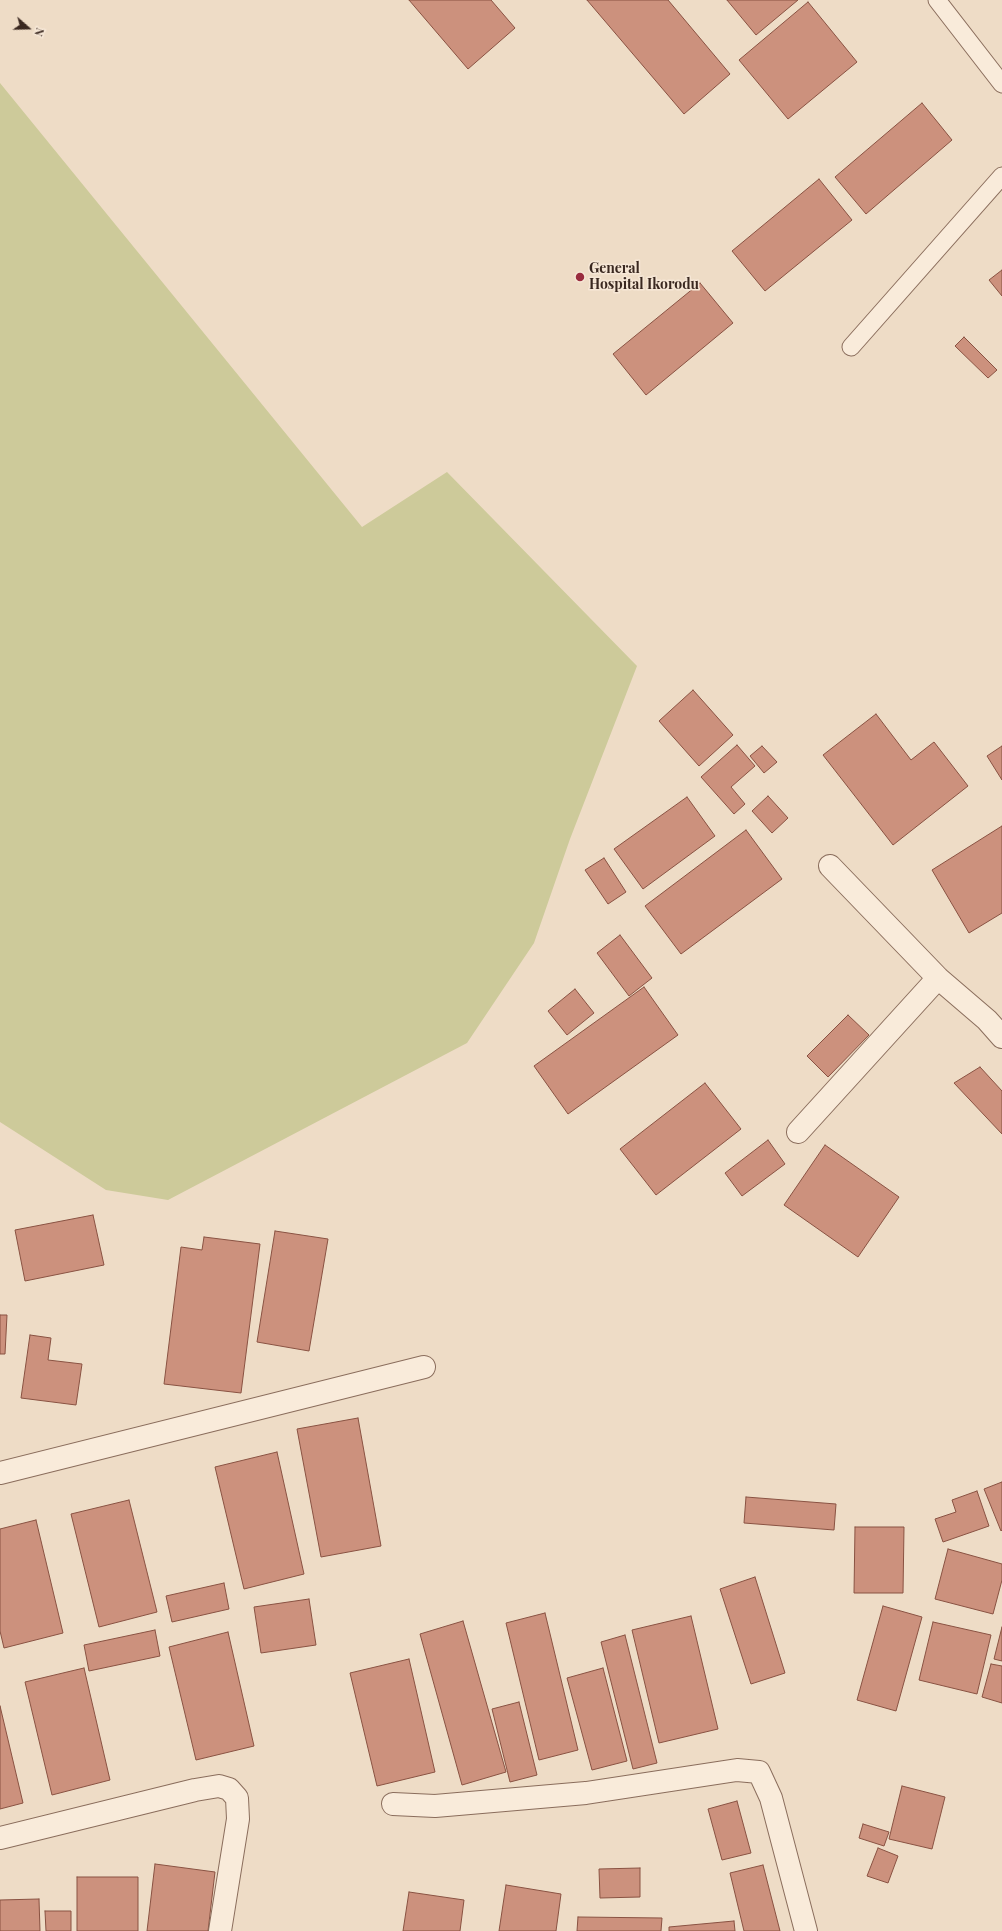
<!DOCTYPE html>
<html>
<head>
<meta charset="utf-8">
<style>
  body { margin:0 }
  #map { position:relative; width:1002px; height:1931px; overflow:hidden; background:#eedcc6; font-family:"Playfair Display",serif }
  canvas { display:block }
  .north { position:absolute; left:8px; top:8px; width:40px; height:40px; -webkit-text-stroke:3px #f6e7d6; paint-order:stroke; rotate:110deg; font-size:11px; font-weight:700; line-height:16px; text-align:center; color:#3a2820 }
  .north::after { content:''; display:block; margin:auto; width:14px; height:18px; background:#3a2820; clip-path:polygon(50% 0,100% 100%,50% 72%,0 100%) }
</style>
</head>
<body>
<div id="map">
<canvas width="1002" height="1931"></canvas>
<div class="north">N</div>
</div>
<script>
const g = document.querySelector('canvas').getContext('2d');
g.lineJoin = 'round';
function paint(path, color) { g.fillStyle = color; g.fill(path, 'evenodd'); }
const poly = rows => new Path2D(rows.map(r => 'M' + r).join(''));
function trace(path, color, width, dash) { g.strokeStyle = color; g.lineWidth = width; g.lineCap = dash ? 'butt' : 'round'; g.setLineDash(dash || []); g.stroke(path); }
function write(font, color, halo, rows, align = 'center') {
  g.font = font + ' "Playfair Display",serif'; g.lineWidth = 3; g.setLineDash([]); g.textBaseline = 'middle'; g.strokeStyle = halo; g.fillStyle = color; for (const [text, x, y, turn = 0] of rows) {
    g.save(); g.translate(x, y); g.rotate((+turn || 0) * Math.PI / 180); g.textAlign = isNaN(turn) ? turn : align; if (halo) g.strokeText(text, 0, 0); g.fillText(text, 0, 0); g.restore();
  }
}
paint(poly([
  [0,83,362,527,447,472,637,666,570,839,534,943,467,1043,168,1200,106,1190,0,1122]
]), '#cdca9a');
const building = poly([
  [409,0,491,0,515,28,468,69,409,0],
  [587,0,668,0,730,74,684,114,587,0],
  [727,0,798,0,756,35,727,0],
  [808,2,857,62,788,119,739,60,808,2],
  [922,103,952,140,866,214,835,177,922,103],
  [819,179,852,220,765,291,732,251,819,179],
  [1002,270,1002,296,989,280,1002,270],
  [700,283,733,323,646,395,613,354,700,283],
  [964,337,997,370,988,378,955,346,964,337],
  [693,690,733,735,699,766,659,721,693,690],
  [876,714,911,760,934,742,968,786,893,845,823,755,876,714],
  [737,745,755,766,731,787,745,804,734,814,701,777,737,745],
  [762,746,777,762,764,773,750,756,762,746],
  [1002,746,1002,780,987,756,1002,746],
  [768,796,788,818,772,833,752,811,768,796],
  [687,797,715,836,643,889,614,849,687,797],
  [1002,826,1002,913,969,933,932,870,1002,826],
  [746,830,782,879,681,954,645,906,746,830],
  [604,858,626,892,608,904,585,870,604,858],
  [620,935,652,978,629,996,597,953,620,935],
  [644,987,678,1035,568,1114,534,1066,644,987],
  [575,989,594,1013,567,1035,548,1011,575,989],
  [848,1015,869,1035,828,1077,807,1056,848,1015],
  [980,1067,1002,1091,1002,1134,954,1083,980,1067],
  [705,1083,741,1129,656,1195,620,1149,705,1083],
  [768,1140,785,1164,742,1196,725,1173,768,1140],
  [825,1145,899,1197,858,1257,784,1205,825,1145],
  [93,1215,104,1265,25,1281,15,1230,93,1215],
  [275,1231,328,1239,309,1351,257,1342,275,1231],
  [204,1237,260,1244,241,1393,164,1384,181,1247,202,1250,204,1237],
  [0,1315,7,1315,5,1354,0,1354,0,1315],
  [30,1335,51,1338,48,1360,82,1364,76,1405,21,1398,30,1335],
  [358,1418,381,1546,321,1557,297,1429,358,1418],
  [277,1452,304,1574,244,1589,215,1467,277,1452],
  [1002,1482,1002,1530,1001,1531,984,1489,1002,1482],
  [977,1491,989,1526,943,1542,935,1519,956,1512,952,1500,977,1491],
  [746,1497,836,1504,834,1530,744,1523,746,1497],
  [129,1500,157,1612,99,1627,71,1514,129,1500],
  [36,1520,63,1633,4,1648,0,1631,0,1529,36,1520],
  [855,1527,904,1527,903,1593,854,1593,855,1527],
  [948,1549,1002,1564,1002,1580,993,1614,935,1599,948,1549],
  [755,1577,785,1673,751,1684,720,1589,755,1577],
  [224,1583,229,1609,172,1622,166,1596,224,1583],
  [309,1599,316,1645,261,1653,254,1607,309,1599],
  [883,1606,922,1617,896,1711,857,1700,883,1606],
  [545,1613,578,1750,539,1760,506,1623,545,1613],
  [691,1616,718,1729,659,1743,632,1630,691,1616],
  [463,1621,506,1772,462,1785,420,1634,463,1621],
  [933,1622,991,1635,977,1694,919,1680,933,1622],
  [1002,1627,1002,1661,994,1659,1002,1627],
  [155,1630,160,1656,89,1671,84,1645,155,1630],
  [228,1632,254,1746,196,1760,169,1647,228,1632],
  [625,1635,657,1763,633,1769,601,1642,625,1635],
  [409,1659,435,1772,377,1786,350,1673,409,1659],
  [991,1664,1002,1666,1002,1703,982,1697,991,1664],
  [84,1668,110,1780,52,1795,25,1682,84,1668],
  [603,1668,627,1761,592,1770,567,1678,603,1668],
  [519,1702,537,1775,510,1782,492,1709,519,1702],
  [0,1706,23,1803,0,1809,0,1706],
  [902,1786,945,1797,932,1849,889,1839,902,1786],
  [737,1801,751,1853,722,1860,708,1809,737,1801],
  [863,1824,889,1832,884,1846,859,1838,863,1824],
  [878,1848,898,1856,888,1883,867,1876,878,1848],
  [155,1864,215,1872,208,1931,147,1931,155,1864],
  [763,1865,780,1931,744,1931,730,1873,763,1865],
  [640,1868,640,1897,600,1898,599,1869,640,1868],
  [77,1877,138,1877,138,1931,77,1931,77,1877],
  [506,1885,561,1894,556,1931,499,1931,506,1885],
  [409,1892,464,1900,460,1931,403,1931,409,1892],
  [39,1899,40,1931,0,1931,0,1900,39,1899],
  [45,1911,71,1911,71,1931,46,1931,45,1911],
  [578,1917,662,1918,661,1931,577,1931,578,1917],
  [734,1921,735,1931,669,1931,669,1927,734,1921]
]);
paint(building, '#cc917d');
trace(building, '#895242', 1);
const lane = poly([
  [937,0,1002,84],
  [851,347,1002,176]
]);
const street = poly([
  [830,866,938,978,987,1020,1002,1037],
  [798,1132,938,978],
  [0,1473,424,1367],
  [393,1804,435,1806,586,1793,737,1770,759,1772,771,1798,806,1931],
  [0,1838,195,1790,219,1786,229,1789,237,1798,238,1819,220,1931]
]);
trace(lane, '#8a6d5c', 19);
trace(street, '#8a6d5c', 24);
trace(lane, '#f9ebda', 17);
trace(street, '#f9ebda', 22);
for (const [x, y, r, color] of [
  [580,277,5,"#992c3e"]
]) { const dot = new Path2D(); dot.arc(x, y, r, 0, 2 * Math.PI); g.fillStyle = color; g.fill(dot); trace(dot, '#f6e7d6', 1.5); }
write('bold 14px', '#3a2820', '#f6e7d6', [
  ["General",589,269],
  ["Hospital Ikorodu",589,285]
], 'left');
</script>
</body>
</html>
